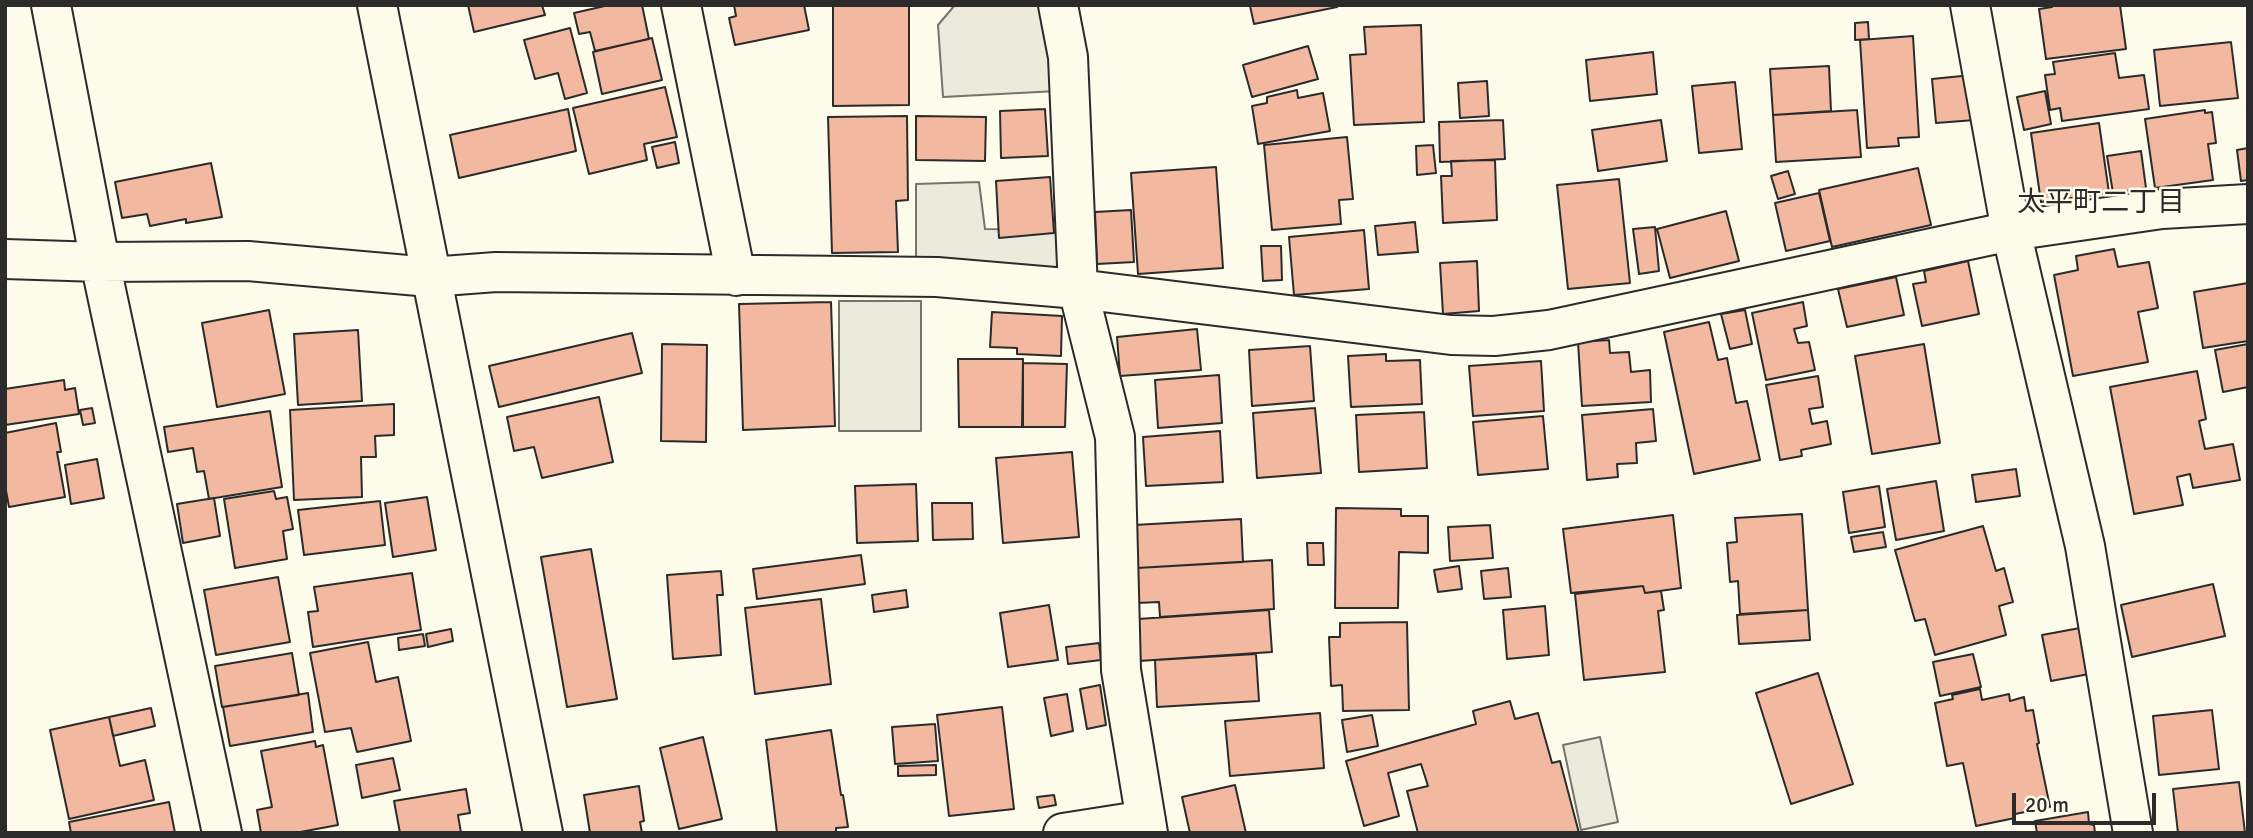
<!DOCTYPE html>
<html>
<head>
<meta charset="utf-8">
<style>
  body { margin:0 }
  #map { position:relative; width:2253px; height:838px; overflow:hidden; background:#fdfbea; font-family:Signika,sans-serif }
  canvas { display:block }
  .frame { position:absolute; inset:0; border:7px solid #2b2b2b; pointer-events:none }
  .scale { position:absolute; left:2012px; top:793px; width:144px; height:32px; box-sizing:border-box; border:4px solid #2b2b2b; border-top:0; padding-left:9px; font-size:21px; line-height:24px; white-space:nowrap; color:#2b2b2b; -webkit-text-stroke:5px #fdfbea; paint-order:stroke }
</style>
</head>
<body>
<div id="map">
<canvas width="2253" height="838"></canvas>
<div class="frame"></div>
<div class="scale">20 m</div>
</div>
<script>
const g = document.querySelector('canvas').getContext('2d');
g.lineJoin = 'round';
function paint(path, color) { g.fillStyle = color; g.fill(path, 'evenodd'); }
const poly = rows => new Path2D(rows.map(r => 'M' + r).join(''));
function trace(path, color, width, dash) { g.strokeStyle = color; g.lineWidth = width; g.lineCap = dash ? 'butt' : 'round'; g.setLineDash(dash || []); g.stroke(path); }
function write(font, color, halo, rows, align = 'center') {
  g.font = font + ' Signika,"Noto Sans JP",sans-serif'; g.lineWidth = 5; g.setLineDash([]); g.textBaseline = 'middle'; g.strokeStyle = halo; g.fillStyle = color; for (const [text, x, y, turn = 0] of rows) {
    g.save(); g.translate(x, y); g.rotate((+turn || 0) * Math.PI / 180); g.textAlign = isNaN(turn) ? turn : align; if (halo) g.strokeText(text, 0, 0); g.fillText(text, 0, 0); g.restore();
  }
}
const green = poly([
  [955,5,1042,5,1057,91,943,97,938,25,955,5],
  [979,182,985,229,1058,230,1059,267,916,269,916,184,979,182],
  [839,301,921,301,921,431,839,431,839,301],
  [1600,737,1618,822,1581,830,1563,745,1600,737]
]);
paint(green, '#ecebdb');
trace(green, '#74746e', 2);
const building = poly([
  [468,5,542,5,545,15,474,32,468,5],
  [609,5,642,5,649,39,595,51,590,32,579,34,574,13,609,5],
  [734,5,804,5,809,30,735,45,729,18,736,16,734,5],
  [833,5,909,5,909,105,833,106,833,5],
  [1255,5,1336,5,1337,7,1254,24,1250,6,1255,5],
  [2052,5,2120,5,2126,49,2046,59,2039,9,2052,7,2052,5],
  [1868,22,1869,39,1855,40,1855,23,1868,22],
  [1421,25,1424,122,1354,125,1350,55,1366,54,1364,27,1421,25],
  [570,28,587,93,565,99,558,73,535,79,524,40,570,28],
  [1913,36,1919,137,1898,138,1899,146,1867,148,1860,40,1913,36],
  [652,38,662,80,602,94,593,52,652,38],
  [2231,42,2238,98,2160,106,2154,50,2231,42],
  [1308,46,1318,79,1252,97,1243,65,1308,46],
  [1653,52,1657,94,1590,101,1586,60,1653,52],
  [2115,53,2119,78,2144,75,2149,109,2062,121,2060,108,2050,110,2045,75,2055,74,2053,62,2115,53],
  [1829,66,1831,111,1773,115,1770,69,1829,66],
  [1972,75,1975,120,1936,123,1932,79,1972,75],
  [1487,81,1489,116,1460,118,1458,83,1487,81],
  [1735,82,1742,149,1699,153,1692,86,1735,82],
  [665,87,677,137,644,144,647,160,589,174,573,108,665,87],
  [1297,90,1298,98,1323,93,1330,131,1258,144,1252,106,1267,103,1267,97,1297,90],
  [2045,91,2051,124,2024,130,2017,97,2045,91],
  [568,109,576,151,459,178,450,135,568,109],
  [1045,109,1048,156,1001,158,1000,111,1045,109],
  [1857,110,1861,157,1776,162,1773,115,1857,110],
  [2205,110,2205,113,2212,112,2216,143,2208,144,2213,180,2155,188,2145,119,2205,110],
  [907,116,908,200,896,201,898,252,832,253,828,117,907,116],
  [916,116,986,117,985,161,916,160,916,116],
  [1503,120,1505,159,1440,162,1439,122,1503,120],
  [1661,120,1667,161,1598,171,1592,130,1661,120],
  [2099,123,2109,193,2041,202,2031,133,2099,123],
  [1347,137,1353,199,1339,200,1341,224,1272,230,1264,145,1347,137],
  [675,142,679,163,657,168,652,147,675,142],
  [1433,145,1436,173,1417,175,1416,146,1433,145],
  [2248,148,2248,180,2241,181,2237,150,2248,148],
  [2141,151,2146,188,2113,193,2107,156,2141,151],
  [1495,160,1497,220,1443,223,1441,176,1452,176,1451,161,1495,160],
  [211,163,222,217,186,223,186,219,150,226,147,214,122,218,115,182,211,163],
  [1216,167,1223,268,1138,274,1131,173,1216,167],
  [1918,168,1931,225,1832,247,1819,190,1918,168],
  [1788,171,1795,194,1778,199,1771,176,1788,171],
  [1050,177,1054,233,999,238,996,181,1050,177],
  [1619,179,1630,283,1568,289,1557,185,1619,179],
  [1819,193,1830,241,1786,251,1775,203,1819,193],
  [1131,210,1134,262,1097,264,1095,212,1131,210],
  [1726,211,1739,261,1670,278,1657,229,1726,211],
  [1415,222,1418,252,1378,255,1375,226,1415,222],
  [1655,227,1659,271,1639,274,1633,229,1655,227],
  [1364,230,1369,289,1294,295,1289,237,1364,230],
  [1261,246,1281,246,1282,280,1263,281,1261,246],
  [2114,249,2118,267,2149,262,2158,308,2138,312,2148,362,2073,376,2054,275,2078,270,2076,256,2114,249],
  [1477,261,1479,311,1443,314,1440,263,1477,261],
  [1968,261,1979,314,1922,326,1913,284,1926,282,1924,271,1968,261],
  [1896,277,1904,315,1847,327,1838,289,1896,277],
  [2248,283,2248,341,2203,348,2194,292,2248,283],
  [831,302,835,426,743,430,739,304,831,302],
  [1803,302,1807,326,1794,329,1798,343,1809,342,1815,370,1766,380,1752,313,1803,302],
  [269,310,285,394,217,407,202,323,269,310],
  [1745,310,1752,344,1730,349,1721,314,1745,310],
  [992,312,1062,316,1061,356,1017,354,1017,348,990,347,992,312],
  [1709,322,1718,360,1727,358,1736,403,1747,401,1760,460,1694,474,1664,332,1709,322],
  [1197,329,1201,370,1120,376,1117,337,1197,329],
  [358,330,362,401,298,405,294,334,358,330],
  [632,333,642,373,499,407,489,366,632,333],
  [1609,340,1610,353,1629,352,1631,372,1650,370,1651,402,1582,406,1578,342,1609,340],
  [662,344,707,345,706,442,661,441,662,344],
  [1924,344,1940,443,1872,454,1855,356,1924,344],
  [2248,344,2248,387,2223,392,2215,350,2248,344],
  [1310,346,1314,401,1252,406,1249,350,1310,346],
  [1386,354,1386,361,1420,360,1422,404,1351,407,1348,356,1386,354],
  [958,359,1023,359,1022,427,959,427,958,359],
  [1541,361,1544,411,1473,416,1469,366,1541,361],
  [1023,363,1067,364,1065,427,1023,427,1023,363],
  [2197,371,2206,419,2199,421,2205,449,2233,444,2240,480,2193,488,2190,474,2177,477,2183,505,2134,514,2110,387,2197,371],
  [1219,375,1222,423,1158,428,1155,380,1219,375],
  [1818,376,1823,407,1809,409,1812,424,1827,421,1831,444,1801,450,1802,456,1780,460,1766,385,1818,376],
  [64,380,65,390,75,388,79,414,5,425,5,389,64,380],
  [599,397,613,462,542,478,534,447,514,451,507,417,599,397],
  [394,404,394,435,375,436,376,457,361,457,362,497,294,500,290,410,394,404],
  [92,408,95,423,83,425,80,410,92,408],
  [1315,408,1321,473,1257,478,1253,413,1315,408],
  [1653,409,1656,441,1636,443,1637,463,1617,464,1618,477,1587,480,1582,415,1653,409],
  [270,411,282,487,209,499,204,471,197,472,193,448,168,452,164,427,270,411],
  [1424,412,1427,468,1359,472,1356,415,1424,412],
  [1543,416,1548,469,1478,475,1473,422,1543,416],
  [56,423,61,452,57,452,65,497,9,507,5,485,5,433,56,423],
  [1220,431,1223,482,1146,486,1143,437,1220,431],
  [1072,452,1079,537,1003,543,996,458,1072,452],
  [97,459,104,498,71,504,65,465,97,459],
  [2016,469,2020,496,1976,502,1972,475,2016,469],
  [1936,481,1944,531,1896,540,1887,489,1936,481],
  [916,484,918,541,857,543,855,486,916,484],
  [1879,486,1885,527,1849,533,1843,492,1879,486],
  [274,491,276,499,287,497,293,529,283,531,287,559,235,568,224,499,274,491],
  [427,497,436,550,393,557,385,503,427,497],
  [214,498,220,536,183,543,177,504,214,498],
  [380,501,385,545,304,555,298,510,380,501],
  [932,503,972,503,973,539,933,540,932,503],
  [1336,508,1401,509,1401,516,1428,516,1428,553,1399,552,1398,608,1335,608,1336,508],
  [1802,514,1808,610,1740,614,1738,581,1730,582,1727,543,1737,542,1735,518,1802,514],
  [1673,515,1681,588,1645,593,1643,586,1571,593,1563,529,1673,515],
  [1241,519,1243,562,1137,568,1134,525,1241,519],
  [1490,525,1493,558,1450,561,1448,527,1490,525],
  [1983,526,1996,571,2004,568,2013,602,1999,606,2006,635,1935,655,1925,619,1915,621,1895,550,1983,526],
  [1883,532,1886,547,1854,552,1851,537,1883,532],
  [1307,543,1323,543,1324,565,1308,565,1307,543],
  [591,549,617,699,567,707,541,557,591,549],
  [861,555,865,584,757,599,753,569,861,555],
  [1272,560,1274,609,1160,617,1159,602,1137,603,1137,568,1272,560],
  [1459,566,1462,589,1438,592,1434,570,1459,566],
  [1508,568,1511,597,1484,599,1481,571,1508,568],
  [721,571,723,595,717,595,721,655,673,659,667,575,721,571],
  [412,573,421,630,313,647,308,612,318,611,314,587,412,573],
  [278,577,290,642,216,655,204,590,278,577],
  [2213,584,2225,636,2132,657,2121,605,2213,584],
  [1643,586,1645,593,1661,591,1664,610,1658,611,1665,672,1584,680,1575,594,1643,586],
  [906,590,908,607,874,612,872,595,906,590],
  [821,599,831,684,755,694,745,608,821,599],
  [1049,605,1058,660,1008,667,1000,613,1049,605],
  [1545,606,1549,655,1507,659,1503,610,1545,606],
  [1269,610,1272,652,1139,661,1138,619,1269,610],
  [1808,610,1810,640,1739,644,1737,615,1808,610],
  [1407,622,1409,710,1343,711,1342,685,1331,686,1329,637,1340,637,1340,623,1407,622],
  [2080,628,2089,674,2051,681,2042,635,2080,628],
  [451,629,453,641,428,647,426,634,451,629],
  [423,634,425,646,399,650,398,638,423,634],
  [368,642,376,682,398,677,411,741,357,752,351,728,325,732,310,653,368,642],
  [1099,643,1101,660,1068,664,1066,647,1099,643],
  [292,653,299,695,222,707,215,666,292,653],
  [1256,654,1259,701,1157,707,1155,660,1256,654],
  [1973,654,1981,687,1940,696,1933,662,1973,654],
  [1818,673,1853,784,1791,804,1756,693,1818,673],
  [1100,685,1106,725,1087,729,1080,689,1100,685],
  [1980,689,1982,700,2009,694,2010,701,2024,697,2026,711,2033,710,2039,743,2037,744,2050,807,2015,814,2015,818,1976,826,1963,763,1947,766,1935,703,1953,699,1952,695,1980,689],
  [308,693,313,732,230,746,223,707,308,693],
  [1067,694,1073,731,1051,736,1044,698,1067,694],
  [1510,701,1515,719,1538,713,1552,763,1560,761,1579,833,1418,833,1407,791,1428,786,1421,764,1388,773,1399,816,1364,826,1346,761,1476,724,1473,711,1510,701],
  [1002,707,1014,809,949,816,937,715,1002,707],
  [151,708,155,726,113,736,109,717,151,708],
  [2212,710,2219,769,2159,775,2153,716,2212,710],
  [1320,713,1324,768,1230,776,1225,721,1320,713],
  [1372,715,1378,746,1347,752,1342,720,1372,715],
  [109,717,120,766,145,760,154,800,69,819,50,730,109,717],
  [935,724,938,761,895,764,892,727,935,724],
  [831,730,841,795,843,795,848,827,836,828,836,833,777,833,766,740,831,730],
  [703,737,722,819,679,829,660,748,703,737],
  [315,741,316,747,323,745,338,825,295,833,261,833,257,810,272,807,261,751,315,741],
  [393,758,400,790,362,798,356,765,393,758],
  [936,765,936,775,898,776,898,766,936,765],
  [2239,782,2245,833,2178,833,2173,789,2239,782],
  [1235,785,1246,833,1190,833,1182,797,1235,785],
  [639,786,644,821,640,822,642,833,590,833,584,795,639,786],
  [466,789,470,813,458,815,461,833,400,833,394,801,466,789],
  [1054,795,1056,805,1039,808,1037,797,1054,795],
  [169,802,175,833,71,833,69,822,169,802],
  [2088,812,2089,824,2094,825,2095,833,2037,833,2035,821,2088,812]
]);
paint(building, '#f2b8a0');
trace(building, '#2b2b2b', 2);
const street = poly([
  [51,5,100,262,222,833],
  [681,5,736,276],
  [1058,5,1068,57,1078,289,1115,437,1121,670,1148,833],
  [1970,5,2011,231,2085,546,2133,833],
  [5,259,100,262,248,261,430,277,496,272,937,277,1078,289,1451,335,1494,336,1549,330,2011,231,2162,209,2248,204],
  [1063,833,1146,820]
]);
const secondary = poly([
  [377,5,543,833]
]);
trace(street, '#2b2b2b', 42);
trace(secondary, '#2b2b2b', 42);
trace(street, '#fdfbea', 38);
trace(secondary, '#fdfbea', 38);
write('28px', '#2b2b2b', '#fdfbea', [
  ["太平町二丁目",2101,204]
]);
</script>
</body>
</html>
